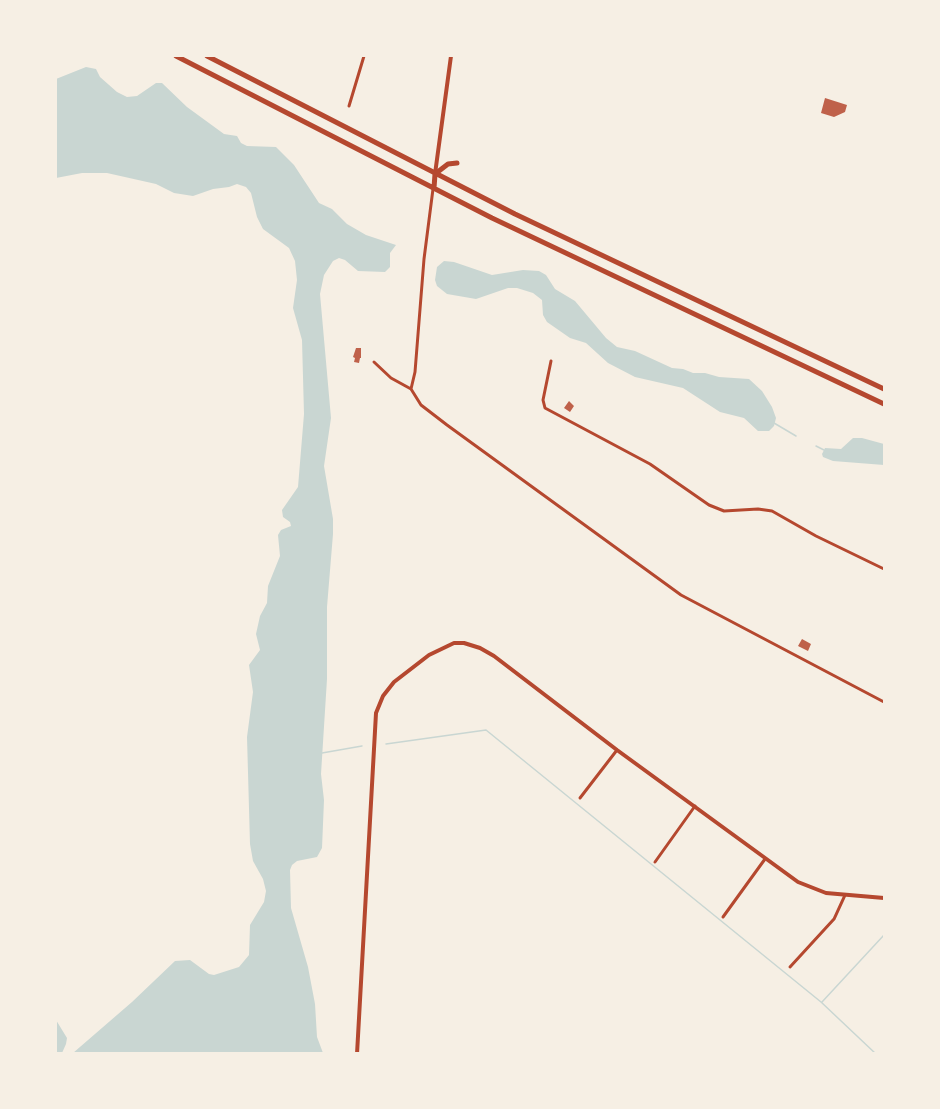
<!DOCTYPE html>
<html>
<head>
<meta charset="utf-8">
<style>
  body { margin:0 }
  #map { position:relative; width:940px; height:1109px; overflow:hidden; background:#f6efe4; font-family:Lato,sans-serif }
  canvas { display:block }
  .frame { position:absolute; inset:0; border:57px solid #f6efe4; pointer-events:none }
</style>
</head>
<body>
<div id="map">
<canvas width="940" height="1109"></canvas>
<div class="frame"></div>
</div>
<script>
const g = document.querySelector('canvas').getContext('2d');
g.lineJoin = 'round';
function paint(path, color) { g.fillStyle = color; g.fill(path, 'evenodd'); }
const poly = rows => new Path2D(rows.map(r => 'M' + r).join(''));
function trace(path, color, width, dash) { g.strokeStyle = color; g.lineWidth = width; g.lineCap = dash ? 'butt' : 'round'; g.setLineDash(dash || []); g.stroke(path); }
paint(poly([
  [86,67,96,69,100,77,117,92,127,97,137,96,156,83,162,83,187,107,224,134,237,136,241,143,247,146,276,147,294,165,319,203,332,209,347,224,366,235,396,245,390,253,390,267,385,272,358,271,345,260,339,258,333,261,324,275,320,294,331,418,324,466,333,519,333,534,327,607,327,679,321,774,324,800,322,848,317,857,297,861,292,865,290,870,291,908,308,967,315,1004,317,1037,323,1053,73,1053,132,1002,175,961,190,960,209,974,214,975,239,967,249,955,250,925,264,902,266,891,263,879,253,861,250,844,247,737,253,692,249,665,260,650,256,634,260,616,267,603,268,586,280,556,278,535,281,530,291,526,290,522,283,517,282,510,298,487,304,414,302,340,293,308,297,280,295,261,289,248,263,229,257,217,251,193,246,187,237,184,229,187,213,189,193,196,174,193,156,184,107,173,82,173,56,178,56,79],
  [444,261,454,262,492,275,523,270,539,271,546,275,555,289,575,301,606,338,617,347,635,351,672,368,683,369,693,373,705,373,719,377,749,379,762,391,772,407,776,418,774,426,769,431,758,431,744,418,720,412,683,388,635,377,608,363,586,343,570,338,547,322,543,315,542,300,533,293,517,288,508,288,476,299,447,294,437,286,435,280,437,267],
  [853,438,862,438,884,444,884,465,833,461,823,457,822,454,825,448,841,449],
  [56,1020,67,1038,66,1044,62,1053,56,1053]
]), '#c9d6d2');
trace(poly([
  [774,423,796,436],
  [816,446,824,450],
  [386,744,486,730,821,1002,876,1054],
  [322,753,362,746],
  [822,1002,884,935]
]), '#c9d6d2', 1.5);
paint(poly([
  [825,98,847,105,845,112,834,117,821,113],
  [356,348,361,348,361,358,360,358,359,363,354,362,355,358,353,357],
  [569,401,574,406,570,412,564,408],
  [802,639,811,644,808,651,798,646]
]), '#bf614a');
trace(poly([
  [349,106,364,56],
  [551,361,543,400,545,408,650,464,709,505,724,511,758,509,772,511,816,536,884,569],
  [374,362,391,378,411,389,421,405,447,425,681,595,884,702],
  [411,389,415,372,424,259,433,189],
  [580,798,617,750],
  [655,862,695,806],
  [723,917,765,859],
  [790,967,834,919,845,895]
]), '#b5482f', 3);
trace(poly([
  [435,174,451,56],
  [357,1054,376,713,383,696,394,682,429,655,454,643,464,643,480,648,494,656,617,750,798,882,826,893,884,898]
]), '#b5482f', 4);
trace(poly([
  [176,56,492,218,884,404],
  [207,56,515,214,884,389],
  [434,188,435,174,448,164,457,163]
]), '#b5482f', 5);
</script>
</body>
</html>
